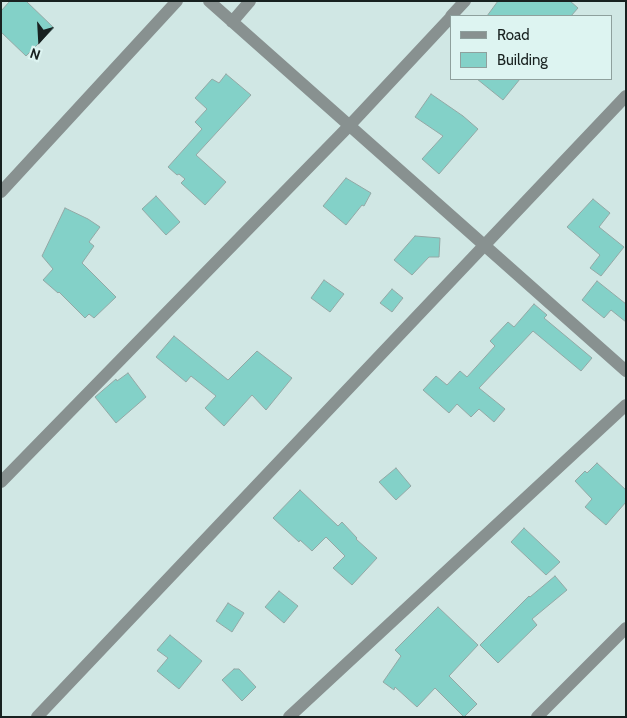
<!DOCTYPE html>
<html>
<head>
<meta charset="utf-8">
<style>
  body { margin:0 }
  #map { position:relative; width:627px; height:718px; overflow:hidden; background:#d0e7e4; font-family:Cabin,sans-serif }
  canvas { display:block }
  .frame { position:absolute; inset:0; border:2px solid #182120; pointer-events:none }
  .legend { position:absolute; left:450px; top:15px; width:162px; height:65px; box-sizing:border-box; background:#ddf4f1; border:1px solid #8ea09d; margin:0; padding:6px 9px; list-style:none; font-size:15px; color:#182120 }
  .legend li { display:flex; align-items:center; gap:10px; height:25px }
  .legend b { width:25px; border:1px solid #8ea09d }
  .north { position:absolute; left:15px; top:15px; width:50px; height:50px; -webkit-text-stroke:4px #ddf4f1; paint-order:stroke; rotate:199deg; font-size:14px; font-weight:700; line-height:20px; text-align:center; color:#182120 }
  .north::after { content:''; display:block; margin:auto; width:18px; height:22px; background:#182120; clip-path:polygon(50% 0,100% 100%,50% 72%,0 100%) }
</style>
</head>
<body>
<div id="map">
<canvas width="627" height="718"></canvas>
<div class="frame"></div>
<ul class="legend">
<li><b style="height:6px;background:#889190"></b>Road</li>
<li><b style="height:14px;background:#83d1c8"></b>Building</li>
</ul>
<div class="north">N</div>
</div>
<script>
const g = document.querySelector('canvas').getContext('2d');
g.lineJoin = 'round';
function paint(path, color) { g.fillStyle = color; g.fill(path, 'evenodd'); }
const poly = rows => new Path2D(rows.map(r => 'M' + r).join(''));
function trace(path, color, width, dash) { g.strokeStyle = color; g.lineWidth = width; g.lineCap = dash ? 'butt' : 'round'; g.setLineDash(dash || []); g.stroke(path); }
const building = poly([
  [10,1,26,1,54,28,26,56,1,32,1,11,10,1],
  [498,1,570,1,578,8,571,16,487,16,498,1],
  [226,74,251,95,196,155,226,182,205,205,181,183,185,179,179,174,177,175,168,167,202,129,195,122,207,109,195,98,212,79,219,83,226,74],
  [477,79,520,79,503,100,477,79],
  [431,94,463,116,478,129,439,174,422,159,443,136,415,117,431,94],
  [346,178,371,193,364,206,362,205,346,225,323,206,346,178],
  [156,196,180,222,166,235,142,209,156,196],
  [593,199,610,213,599,227,624,247,601,276,590,268,600,255,567,227,593,199],
  [65,208,88,219,100,227,89,242,94,246,82,263,116,297,94,318,89,314,85,318,59,292,58,293,43,280,53,269,42,256,65,208],
  [415,236,440,238,439,257,429,257,412,275,394,260,415,236],
  [324,280,344,294,330,312,311,298,324,280],
  [597,281,626,304,626,322,611,310,604,318,582,300,597,281],
  [392,289,403,298,392,312,380,303,392,289],
  [534,304,547,315,544,318,592,358,581,371,533,331,479,388,505,409,494,422,479,409,471,417,457,404,449,413,423,390,436,376,447,385,460,371,467,377,495,346,490,341,508,322,514,327,534,304],
  [174,336,228,380,257,351,292,378,266,410,252,395,224,426,205,408,216,396,191,376,186,382,156,357,174,336],
  [128,373,146,397,116,423,95,397,116,379,117,381,128,373],
  [597,463,626,490,626,502,606,525,585,507,592,499,575,481,585,471,587,473,597,463],
  [396,468,411,486,396,500,379,482,396,468],
  [300,490,338,526,342,522,357,538,356,539,377,558,352,585,333,568,345,556,326,537,312,551,300,540,299,542,273,518,300,490],
  [524,528,560,562,546,575,511,542,524,528],
  [555,576,567,590,532,619,537,625,498,663,480,645,529,596,530,597,555,576],
  [279,591,298,606,284,623,265,607,279,591],
  [228,603,244,613,232,632,216,621,228,603],
  [438,607,478,645,449,676,477,704,464,717,435,688,417,707,395,687,394,690,383,682,401,656,395,650,438,607],
  [170,635,202,661,179,689,157,671,168,658,157,650,170,635],
  [234,669,239,669,256,687,242,701,222,680,234,669]
]);
paint(building, '#83d1c8');
trace(building, '#93a8a5', 1);
trace(poly([
  [209,1,626,371],
  [451,16,465,1],
  [232,22,250,1],
  [1,192,177,1],
  [1,482,349,126,451,17],
  [37,717,626,96],
  [289,717,626,405],
  [537,717,626,628]
]), '#889190', 12);
</script>
</body>
</html>
